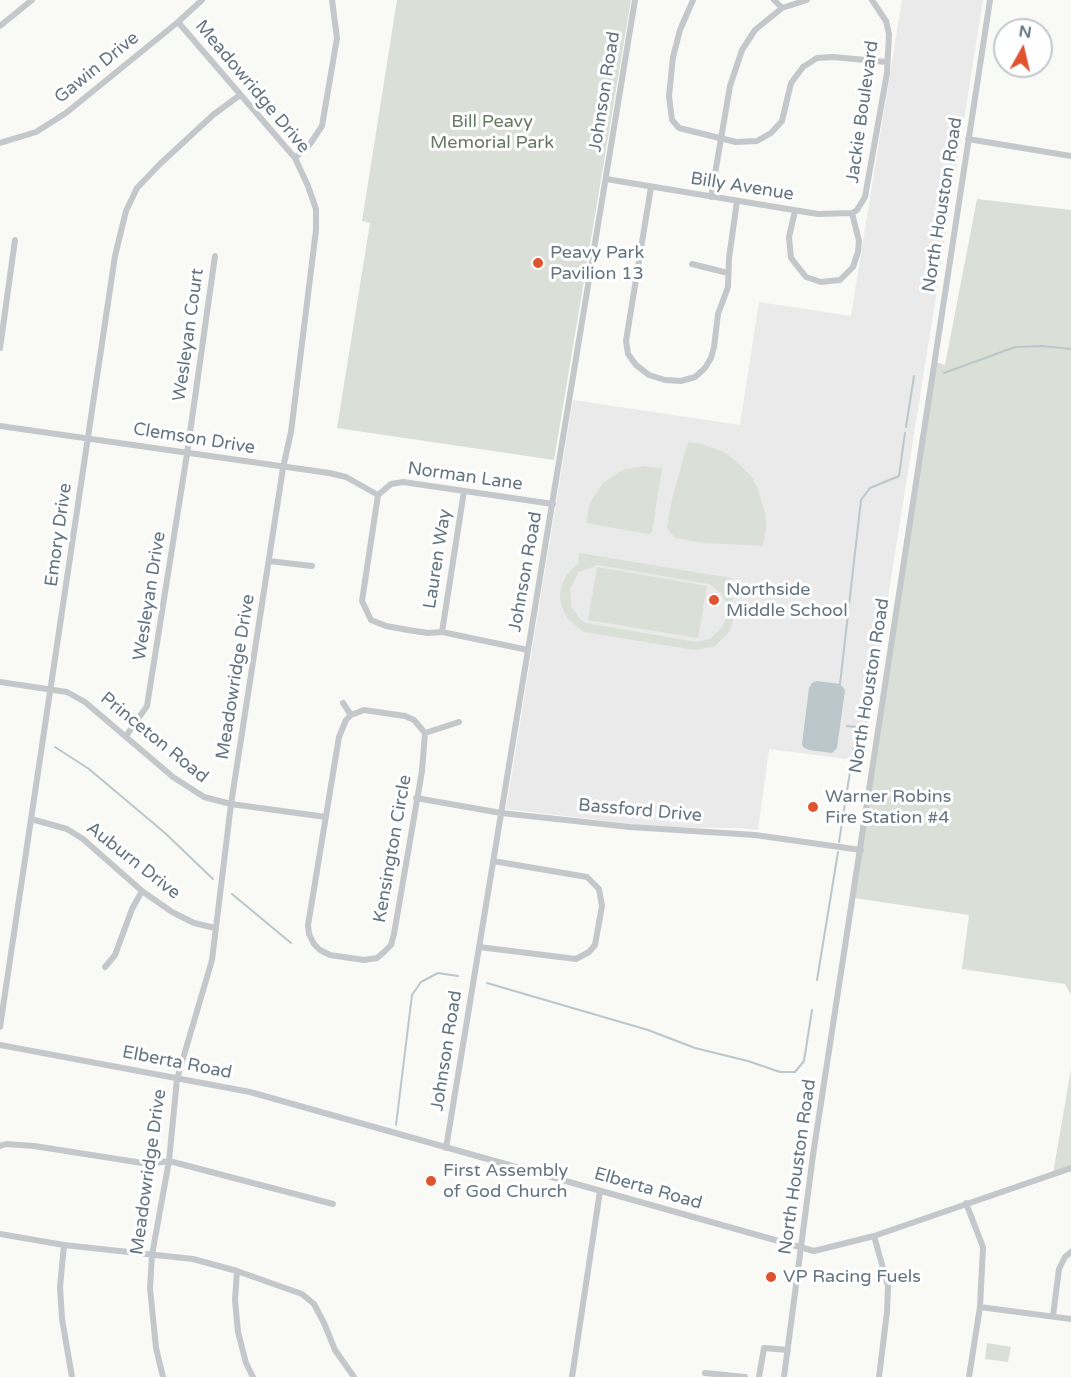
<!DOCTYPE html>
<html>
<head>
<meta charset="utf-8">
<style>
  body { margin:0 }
  #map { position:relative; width:1071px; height:1377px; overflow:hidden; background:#f9f9f6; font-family:"Varela Round",sans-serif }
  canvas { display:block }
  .north { position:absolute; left:993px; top:18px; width:60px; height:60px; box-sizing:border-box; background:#fff; border:2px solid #c1c8cd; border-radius:50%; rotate:8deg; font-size:16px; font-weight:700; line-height:24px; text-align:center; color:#647581 }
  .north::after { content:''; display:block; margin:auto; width:21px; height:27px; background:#e0532f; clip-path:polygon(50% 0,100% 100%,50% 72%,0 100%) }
</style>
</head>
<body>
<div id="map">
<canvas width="1071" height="1377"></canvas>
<div class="north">N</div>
</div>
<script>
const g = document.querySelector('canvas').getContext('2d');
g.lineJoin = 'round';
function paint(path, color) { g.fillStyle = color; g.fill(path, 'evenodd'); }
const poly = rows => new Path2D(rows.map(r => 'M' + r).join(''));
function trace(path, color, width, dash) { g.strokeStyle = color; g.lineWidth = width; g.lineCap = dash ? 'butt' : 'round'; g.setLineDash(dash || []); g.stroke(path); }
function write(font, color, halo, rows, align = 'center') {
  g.font = font + ' "Varela Round",sans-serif'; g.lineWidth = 6; g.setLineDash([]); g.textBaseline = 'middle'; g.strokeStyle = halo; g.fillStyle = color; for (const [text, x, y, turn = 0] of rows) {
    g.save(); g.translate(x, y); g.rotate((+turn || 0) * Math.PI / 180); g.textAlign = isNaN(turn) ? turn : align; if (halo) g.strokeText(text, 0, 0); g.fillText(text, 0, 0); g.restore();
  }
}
paint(poly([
  [902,0,983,0,862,761,769,749,758,830,739,828,657,827,506,809,573,400,740,425,759,302,851,316]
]), '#e9eae9');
paint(poly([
  [397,0,631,0,554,460,337,428,370,223,362,221],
  [977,199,1071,210,1071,995,1065,984,962,969,969,915,854,898,935,362,945,365],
  [688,442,702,444,726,453,739,464,751,476,758,489,765,513,766,528,763,546,705,543,675,538,667,528,672,499],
  [644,466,662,468,652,532,649,534,586,523,590,503,603,483,623,470],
  [579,553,731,578,730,587,726,586,732,598,735,610,730,631,715,646,695,650,584,632,569,620,563,610,560,598,561,587,567,574,580,562,578,561],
  [598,565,709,584,721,593,726,602,727,615,723,626,710,639,696,642,586,623,580,619,571,607,570,589,579,572],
  [597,567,707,586,698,638,588,620],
  [1071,1069,1071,1168,1053,1174],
  [987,1343,1011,1347,1008,1362,985,1359]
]), '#dae0d7');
paint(poly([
  [817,681,840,684,845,690,837,748,832,753,809,750,803,747,802,744,809,688,812,683]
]), '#bbc7ca');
trace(poly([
  [944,373,1015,347,1042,346,1071,349],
  [906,427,914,376],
  [840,684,861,500,870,488,899,476,905,433],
  [55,747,89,769,165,833,213,879],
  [839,842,857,727,847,726],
  [232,894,291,943],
  [817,980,838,852],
  [487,983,648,1030,695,1048,748,1061,780,1072,795,1072,804,1061,812,1010],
  [396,1125,412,995,421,982,438,973,458,976]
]), '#bbc7ca', 2);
trace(poly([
  [693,0,680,30,673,57,669,96,672,120,679,128,736,142,757,141,771,133,782,121,791,83,803,67,817,58,833,57,887,62],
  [774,0,782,8],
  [0,26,32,0],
  [968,139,1071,156],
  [0,143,36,132,66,113,178,22,202,0],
  [295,158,310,144,322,126,337,38,332,0],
  [606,179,818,214,852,213,857,210,865,197,887,73,889,34,886,21,872,0],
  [651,187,626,341,628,354,636,365,649,375,665,380,681,381,695,377,705,368,711,358,714,347,718,314,728,287,729,258,737,201],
  [711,197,730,86,742,50,755,30,782,8,807,0],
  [795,211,789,237,791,258,806,277,821,282,840,280,853,267,858,252,859,241,852,213],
  [692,264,728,273],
  [0,348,15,240],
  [0,426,329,473,346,477,378,495],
  [269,561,312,566],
  [442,632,464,491],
  [528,650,442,632,428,633,408,630,386,626,371,620,362,601,378,495,391,484,403,482,553,504],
  [0,682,67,692,85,702,173,777,204,797,231,804,326,817],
  [343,703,351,715],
  [364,710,405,716,414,720,425,733,422,771,394,934,391,945,384,952,377,958,364,960,330,955,320,950,314,944,309,934,308,925,339,737,346,720,351,715,364,710],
  [425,733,459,722],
  [126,736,147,706,187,454,215,256],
  [416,798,501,813,630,827,755,835,861,850],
  [31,819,67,829,83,839,142,891,172,912,194,923,215,928],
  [479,947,576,959,589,952,595,945,602,906,599,889,587,877,493,861],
  [105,967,115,955,132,909,142,891],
  [0,1027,115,256,126,211,137,188,160,164,213,115,240,95],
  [0,1045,250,1092,814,1251,874,1236,1071,1168],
  [0,1146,6,1144,34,1146,149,1164,169,1161,333,1204],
  [446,1148,635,0],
  [966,1203,983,1247,980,1307,969,1377],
  [0,1234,64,1245,193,1259,237,1271,302,1294,314,1304,324,1323,335,1350,354,1377],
  [874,1236,888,1286,887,1312,879,1377],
  [64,1245,60,1287,62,1319,72,1377],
  [237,1271,235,1300,238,1332,246,1363,253,1377],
  [980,1307,1071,1319],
  [1053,1316,1059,1269,1065,1257,1071,1252],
  [705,1373,745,1377],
  [163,1377,156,1348,150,1288,152,1255,169,1161,177,1079,212,960,231,804,283,468,291,432,316,230,316,209,308,186,295,158,178,22],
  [572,1377,600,1191],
  [759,1377,764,1348,788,1350],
  [784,1377,813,1155,990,0]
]), '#c4c8cb', 6);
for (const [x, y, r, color] of [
  [538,263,6,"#e0532f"],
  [714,600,6,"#e0532f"],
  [813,807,6,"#e0532f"],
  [431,1181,6,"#e0532f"],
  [771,1277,6,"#e0532f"]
]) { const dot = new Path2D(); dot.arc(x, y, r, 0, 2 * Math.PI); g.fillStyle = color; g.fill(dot); trace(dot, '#fff', 2); }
write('18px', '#647581', '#fff', [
  ["Gawin Drive",97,68,-39],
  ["Meadowridge Drive",252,87,50],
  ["Johnson Road",605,92,-81],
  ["Jackie Boulevard",863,112,-82],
  ["Billy Avenue",742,187,9],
  ["North Houston Road",943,205,-81],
  ["Wesleyan Court",189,335,-82],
  ["Clemson Drive",194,439,9],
  ["Norman Lane",465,477,8],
  ["Emory Drive",59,535,-82],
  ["Lauren Way",438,559,-81],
  ["Johnson Road",526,572,-80],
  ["Wesleyan Drive",150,596,-81],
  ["Meadowridge Drive",236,677,-81],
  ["North Houston Road",870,686,-81],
  ["Princeton Road",154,738,39],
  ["Bassford Drive",640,811,5],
  ["Kensington Circle",393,849,-80],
  ["Auburn Drive",133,861,38],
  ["Johnson Road",447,1051,-81],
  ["Elberta Road",177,1063,11],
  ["North Houston Road",798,1167,-82],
  ["Meadowridge Drive",149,1172,-82],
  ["Elberta Road",648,1189,16]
]);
write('18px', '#677963', '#fff', [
  ["Bill Peavy",492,122],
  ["Memorial Park",492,143]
]);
write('18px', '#647581', '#fff', [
  ["Peavy Park",550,253],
  ["Pavilion 13",550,274],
  ["Northside",726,590],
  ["Middle School",726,611],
  ["Warner Robins",825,797],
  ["Fire Station #4",825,818],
  ["First Assembly",443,1171],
  ["of God Church",443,1192],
  ["VP Racing Fuels",783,1277]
], 'left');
</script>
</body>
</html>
